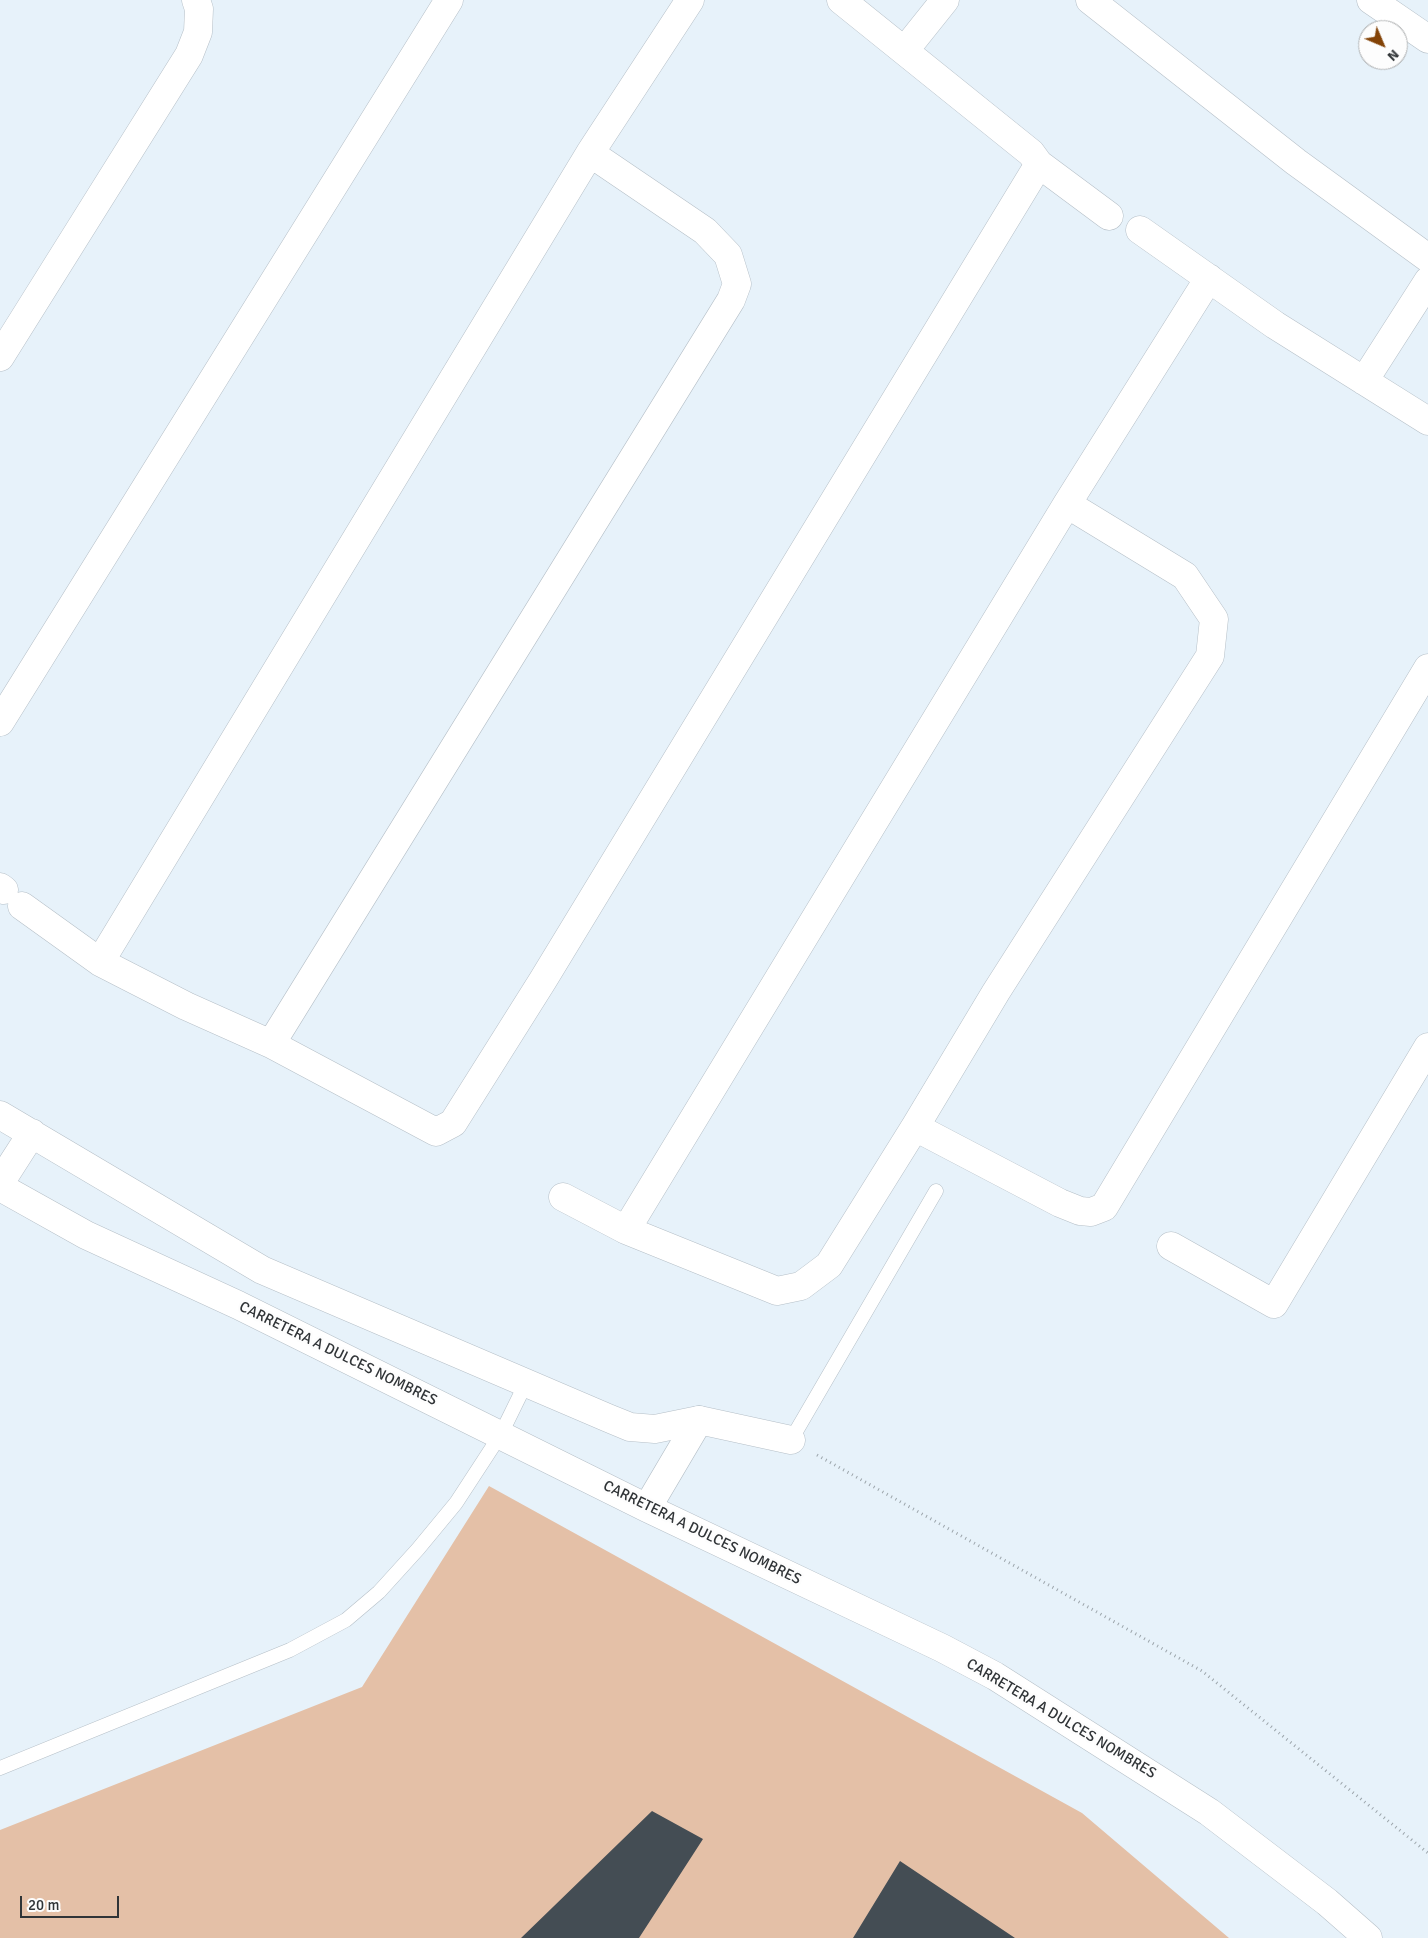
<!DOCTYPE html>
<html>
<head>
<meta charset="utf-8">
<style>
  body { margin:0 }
  #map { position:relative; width:1428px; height:1938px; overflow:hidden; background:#e7f2fa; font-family:Signika,sans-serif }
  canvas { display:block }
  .north { position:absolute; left:1358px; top:20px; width:50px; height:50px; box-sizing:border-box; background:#fdfdfd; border:1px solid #abadae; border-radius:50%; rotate:135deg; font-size:14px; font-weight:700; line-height:20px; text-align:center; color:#303437 }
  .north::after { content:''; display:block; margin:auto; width:18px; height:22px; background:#834307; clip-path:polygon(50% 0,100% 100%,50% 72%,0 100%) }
  .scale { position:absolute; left:20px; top:1896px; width:99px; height:22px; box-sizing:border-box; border:2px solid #303437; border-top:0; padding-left:6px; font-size:15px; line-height:18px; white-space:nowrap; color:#303437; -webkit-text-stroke:4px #fdfdfd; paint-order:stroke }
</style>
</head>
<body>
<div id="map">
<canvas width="1428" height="1938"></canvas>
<div class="north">N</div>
<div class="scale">20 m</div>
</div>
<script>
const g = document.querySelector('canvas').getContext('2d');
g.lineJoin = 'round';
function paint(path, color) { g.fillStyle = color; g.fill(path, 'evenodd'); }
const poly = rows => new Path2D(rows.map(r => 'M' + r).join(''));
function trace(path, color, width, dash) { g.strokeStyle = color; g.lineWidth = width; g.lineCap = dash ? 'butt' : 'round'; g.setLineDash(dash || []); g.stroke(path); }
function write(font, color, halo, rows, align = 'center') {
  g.font = font + ' Signika,sans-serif'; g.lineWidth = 5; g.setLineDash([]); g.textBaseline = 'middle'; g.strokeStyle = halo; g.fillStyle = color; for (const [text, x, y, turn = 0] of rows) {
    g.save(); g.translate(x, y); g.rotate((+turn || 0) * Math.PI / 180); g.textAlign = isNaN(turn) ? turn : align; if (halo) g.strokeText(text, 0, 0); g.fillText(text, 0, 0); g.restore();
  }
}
paint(poly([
  [489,1486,1082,1813,1229,1938,0,1938,0,1830,362,1687]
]), '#e4c0a7');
paint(poly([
  [652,1811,703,1839,639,1938,521,1938],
  [900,1861,1015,1938,853,1938]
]), '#444d54');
const lane = poly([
  [791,1440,936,1191],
  [0,1768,290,1650,346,1620,379,1592,418,1549,456,1503,501,1434,526,1383]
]);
const street = poly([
  [1090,0,1296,162,1428,258],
  [1371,0,1428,39],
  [905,50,945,0],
  [1039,164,1109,216],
  [1140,230,1275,325,1428,421],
  [0,357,189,55,198,32,199,9,196,0],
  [1364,381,1428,281],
  [1067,504,1185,576,1214,619,1210,656,996,992,915,1127,1060,1203,1080,1211,1091,1212,1104,1207,1428,668],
  [0,722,449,0],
  [0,887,4,890],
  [22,906,100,962,186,1006,271,1044,436,1132,453,1123,543,980,1039,164,1031,153,841,0],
  [100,962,590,153,690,0],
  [271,1044,731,300,737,284,728,255,705,231,590,153],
  [0,1115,262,1270,608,1418,630,1427,655,1429,699,1420,791,1440],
  [0,1183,32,1133],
  [563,1197,626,1230,777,1291,801,1286,829,1265,915,1127],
  [626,1230,1067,504,1209,278],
  [1171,1246,1274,1304,1428,1047]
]);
const secondary = poly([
  [0,1187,86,1235,238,1305,647,1508,942,1648,995,1676,1209,1812,1327,1902,1368,1938],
  [647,1508,699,1420]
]);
trace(lane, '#b5bfc7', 15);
trace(street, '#b5bfc7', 29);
trace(secondary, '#b5bfc7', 29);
trace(poly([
  [817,1455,1202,1671,1428,1853]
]), '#9ca5ab', 3, [1, 4]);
trace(lane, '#fff', 14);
trace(street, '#fff', 28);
trace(secondary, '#fff', 28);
write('15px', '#303437', '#fdfdfd', [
  ["CARRETERA A DULCES NOMBRES",338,1354,26],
  ["CARRETERA A DULCES NOMBRES",702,1533,26],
  ["CARRETERA A DULCES NOMBRES",1061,1719,31]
]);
</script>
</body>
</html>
